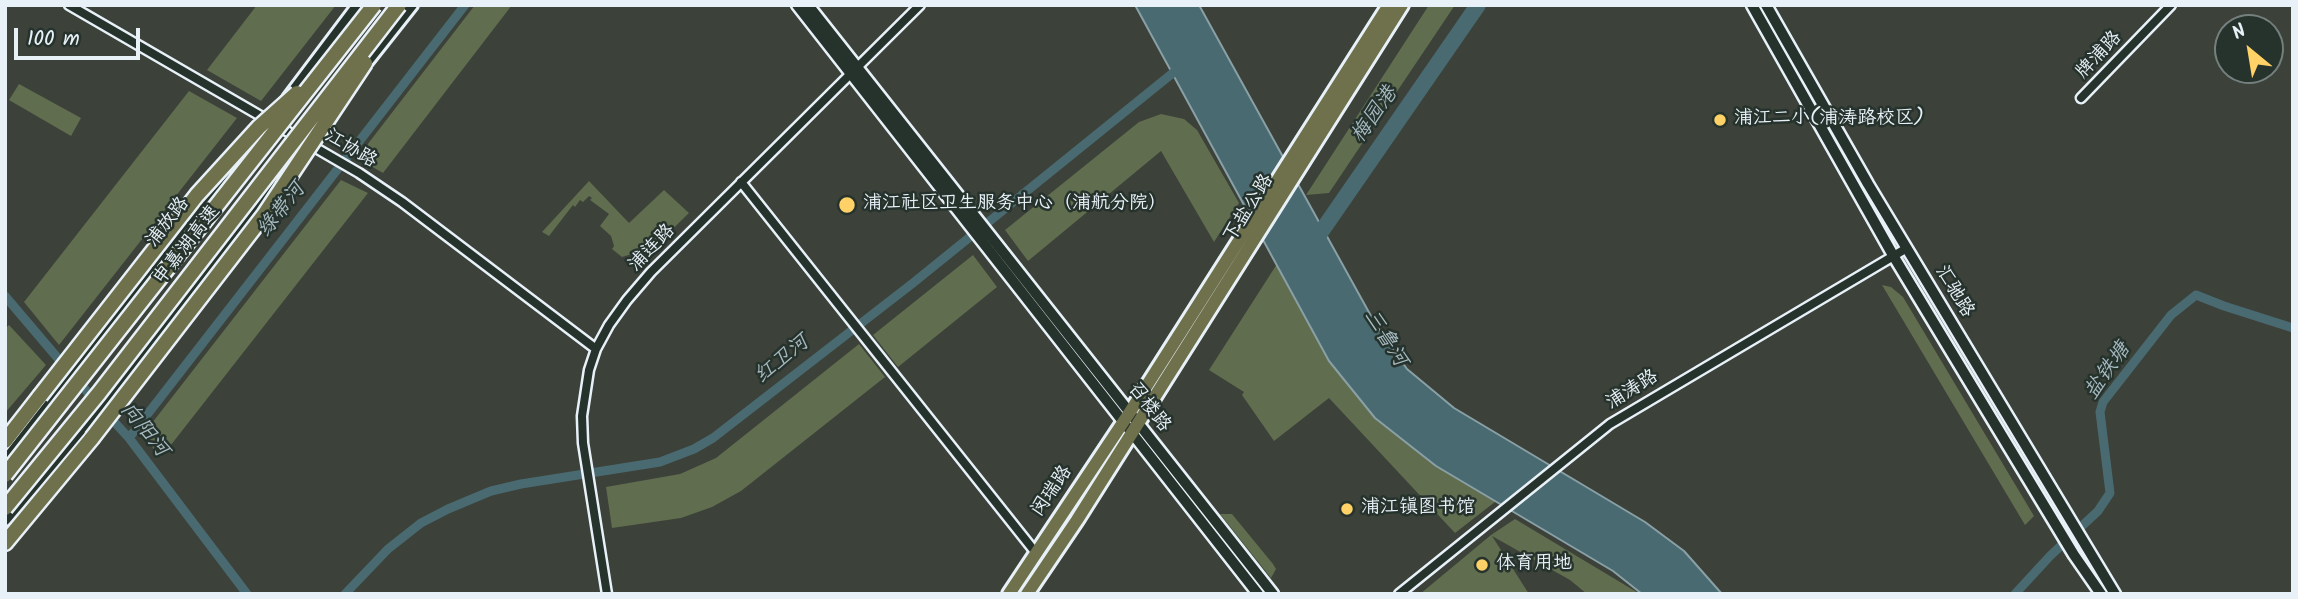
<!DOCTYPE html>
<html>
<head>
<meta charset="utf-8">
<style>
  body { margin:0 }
  #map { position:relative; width:2298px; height:599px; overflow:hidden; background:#3c413a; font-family:Kalam,sans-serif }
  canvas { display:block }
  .frame { position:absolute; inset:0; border:7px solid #e8f1f8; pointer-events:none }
  .north { position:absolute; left:2214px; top:14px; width:70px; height:70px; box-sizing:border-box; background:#26332d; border:2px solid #747f7e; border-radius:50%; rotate:330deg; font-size:19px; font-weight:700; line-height:28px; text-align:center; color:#e8f1f8 }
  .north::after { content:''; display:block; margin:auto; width:24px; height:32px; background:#ffd166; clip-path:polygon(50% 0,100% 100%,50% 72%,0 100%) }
  .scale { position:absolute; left:14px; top:28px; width:126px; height:32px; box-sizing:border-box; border:4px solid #e8f1f8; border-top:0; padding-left:9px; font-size:21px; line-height:24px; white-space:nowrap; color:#e8f1f8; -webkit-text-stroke:5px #26332d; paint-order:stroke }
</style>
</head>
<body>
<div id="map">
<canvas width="2298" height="599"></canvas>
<div class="frame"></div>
<div class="north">N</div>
<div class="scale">100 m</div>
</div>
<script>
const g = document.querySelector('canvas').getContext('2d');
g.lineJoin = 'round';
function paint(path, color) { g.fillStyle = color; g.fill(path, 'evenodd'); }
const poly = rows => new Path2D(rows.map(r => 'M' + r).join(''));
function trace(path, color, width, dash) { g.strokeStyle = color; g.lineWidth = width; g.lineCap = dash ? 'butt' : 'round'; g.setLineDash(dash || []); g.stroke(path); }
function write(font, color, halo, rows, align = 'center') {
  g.font = font + ' Kalam,"LXGW WenKai TC",sans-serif'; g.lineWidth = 5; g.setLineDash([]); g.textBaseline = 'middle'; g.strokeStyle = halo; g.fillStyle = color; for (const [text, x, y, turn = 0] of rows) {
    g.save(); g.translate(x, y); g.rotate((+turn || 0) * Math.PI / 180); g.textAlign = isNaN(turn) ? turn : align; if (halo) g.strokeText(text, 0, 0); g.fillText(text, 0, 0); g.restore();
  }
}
paint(poly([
  [257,5,336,5,261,101,207,70],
  [475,5,512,5,383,173,357,158],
  [1429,5,1455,5,1329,193,1306,195],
  [19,84,81,118,71,136,9,100],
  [189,91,237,118,59,345,24,302],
  [1161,114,1184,119,1197,130,1239,203,1214,242,1161,151,1028,261,1005,230,1139,122],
  [341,180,368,193,167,450,154,451,149,438,152,423],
  [589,181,629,223,664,190,689,213,642,259,635,253,622,257,612,249,614,246,611,236,600,226,609,214,590,200,592,198,589,196,583,202,580,200,575,207,573,205,549,236,542,232],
  [973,255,997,287,898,367,873,335],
  [1277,264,1522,481,1455,533,1329,398,1274,441,1242,395,1244,392,1209,370],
  [1882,285,1891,287,1903,297,2034,516,2025,525],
  [9,325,46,365,5,413,5,329],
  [859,344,885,377,741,491,712,507,681,518,612,528,606,487,680,474,716,458],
  [1220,514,1232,514,1273,564,1276,569,1271,578],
  [1515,519,1640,594,1587,594,1570,580,1492,536,1529,594,1420,594,1491,535]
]), '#606d4e');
const water = poly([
  [1135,5,1199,5,1376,325,1407,369,1454,408,1645,522,1684,551,1722,594,1642,594,1613,571,1436,466,1375,418,1329,361,1135,5]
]);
paint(water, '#496a70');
trace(water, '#89a0a6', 2);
trace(poly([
  [5,296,67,369],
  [76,379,97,403],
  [106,413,129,438,247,594],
  [129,438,465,5],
  [345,594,388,549,421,523,448,509,491,491,521,484,660,462,694,449,713,438,913,283,1179,68],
  [2015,594,2050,556,2098,511,2110,493,2100,412,2103,402,2171,315,2196,295,2224,306,2293,328]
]), '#496a70', 9);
trace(poly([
  [1312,245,1478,5]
]), '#496a70', 16);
const minor = poly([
  [69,5,359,173,402,202,596,349],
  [2081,98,2171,5],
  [741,182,1036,553],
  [607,594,583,443,582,416,589,370,596,349,609,325,627,300,651,272,920,5],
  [1399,594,1610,424,1907,248]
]);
const tertiary = poly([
  [797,5,1258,594],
  [808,5,1273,594],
  [1752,5,1894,257,2074,555,2101,594],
  [1766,5,1868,184,2115,594]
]);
const secondary = poly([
  [363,67,412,5],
  [288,98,358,5],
  [5,461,259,136],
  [5,520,88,421,312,132]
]);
const primary = poly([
  [1009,594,1130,412,1389,5],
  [1027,594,1077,520,1402,5]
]);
const motorway = poly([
  [5,441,40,396],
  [5,543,92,438]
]);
trace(minor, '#e8f1f8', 13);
trace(tertiary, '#e8f1f8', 15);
trace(secondary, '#e8f1f8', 16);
trace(primary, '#e8f1f8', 18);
trace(motorway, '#e8f1f8', 19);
trace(minor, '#26332d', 8);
trace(tertiary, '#26332d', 10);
trace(secondary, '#26332d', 10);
trace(primary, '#6e714b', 12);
trace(motorway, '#6e714b', 14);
const motorwayBridge = poly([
  [40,396,197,195,259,127,297,93],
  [92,438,264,215,365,63],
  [5,475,374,5],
  [5,508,99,393,399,5]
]);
trace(motorwayBridge, '#e8f1f8', 19, []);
trace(motorwayBridge, '#6e714b', 14);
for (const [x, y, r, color] of [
  [1720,120,7,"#ffd166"],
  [847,205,9,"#ffd166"],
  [1347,509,7,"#ffd166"],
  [1482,565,7,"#ffd166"]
]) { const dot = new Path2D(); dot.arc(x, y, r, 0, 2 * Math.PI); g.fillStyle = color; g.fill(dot); trace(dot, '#26332d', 2.5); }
write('19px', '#e8f1f8', '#26332d', [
  ["牌浦路",2100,56,-47],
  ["江协路",350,150,31],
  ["下盐公路",1250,209,-58],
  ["浦放路",169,223,-52],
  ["申嘉湖高速",188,246,-52],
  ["浦连路",653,249,-46],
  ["汇驰路",1953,292,59],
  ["浦涛路",1633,391,-32],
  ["召楼路",1148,408,52],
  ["闵瑞路",1053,492,-56]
]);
write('19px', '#e8f1f8', '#26332d', [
  ["浦江二小(浦涛路校区)",1734,120],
  ["浦江社区卫生服务中心（浦航分院）",863,205],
  ["浦江镇图书馆",1361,509],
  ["体育用地",1496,565]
], 'left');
write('italic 21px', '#a8bbc2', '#26332d', [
  ["梅园港",1376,116,-55],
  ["绿带河",283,211,-52],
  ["三鲁河",1384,339,58],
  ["红卫河",783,361,-39],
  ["盐铁塘",2109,372,-55],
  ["向阳河",143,431,51]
]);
</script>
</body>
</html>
